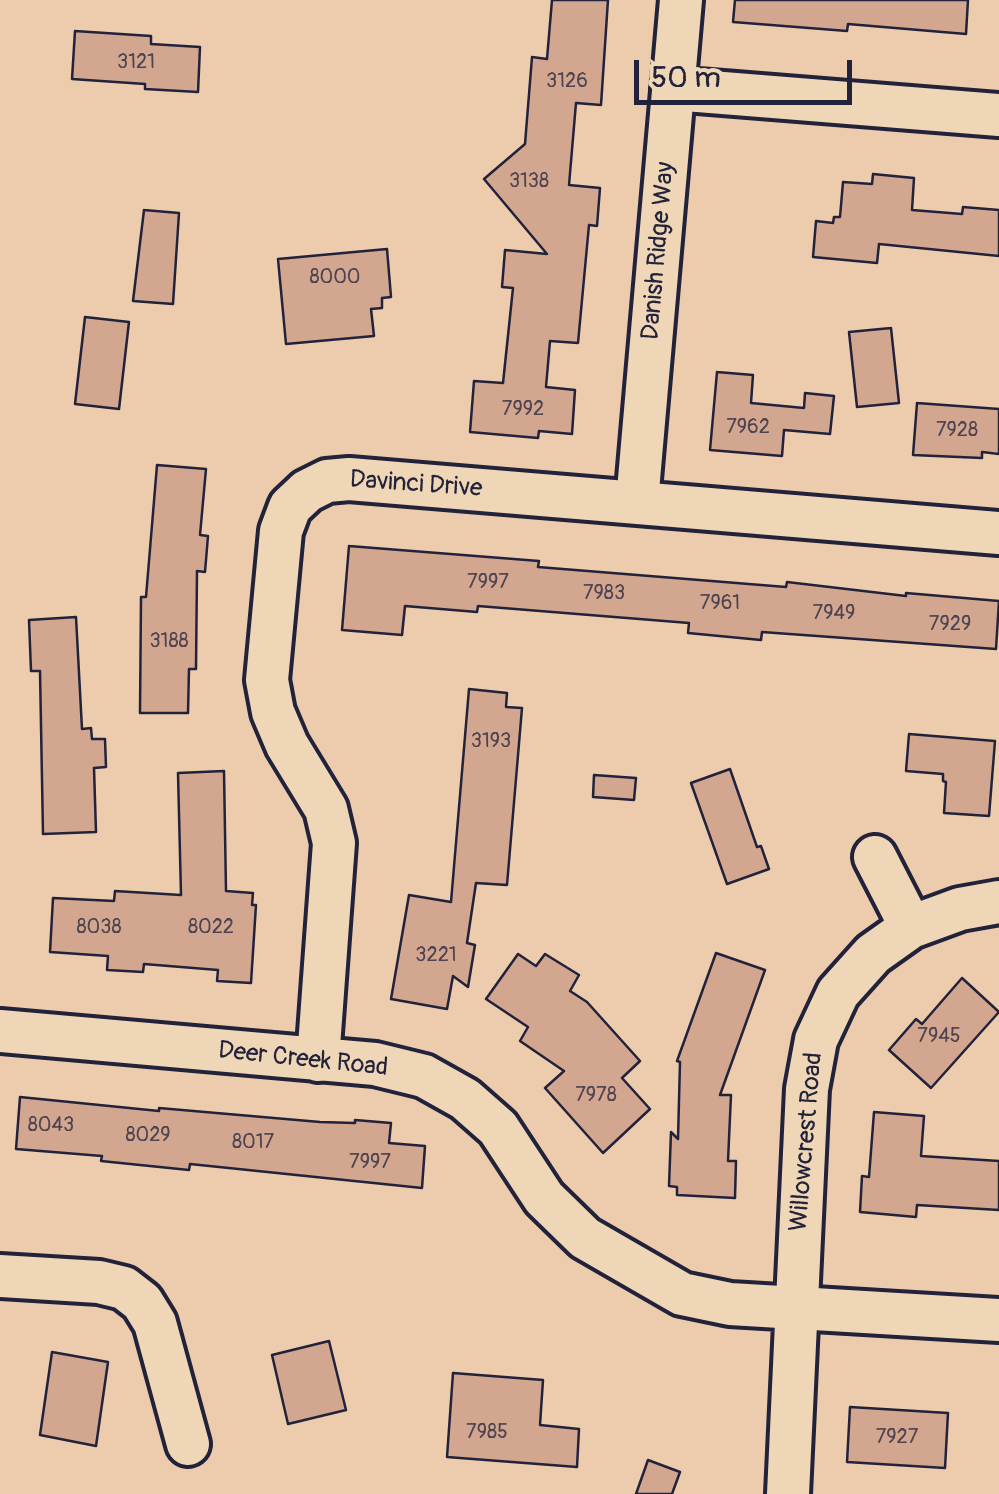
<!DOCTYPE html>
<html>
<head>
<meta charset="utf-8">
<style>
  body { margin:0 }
  #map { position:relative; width:999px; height:1494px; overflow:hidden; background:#ecccad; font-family:Pangolin,sans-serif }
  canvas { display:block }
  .scale { position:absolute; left:634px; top:60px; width:218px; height:45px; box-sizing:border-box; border:5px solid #22223b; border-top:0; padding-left:12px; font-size:30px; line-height:35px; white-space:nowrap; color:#22223b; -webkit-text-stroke:8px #efd6b6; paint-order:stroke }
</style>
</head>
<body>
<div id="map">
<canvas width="999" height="1494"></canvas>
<div class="scale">50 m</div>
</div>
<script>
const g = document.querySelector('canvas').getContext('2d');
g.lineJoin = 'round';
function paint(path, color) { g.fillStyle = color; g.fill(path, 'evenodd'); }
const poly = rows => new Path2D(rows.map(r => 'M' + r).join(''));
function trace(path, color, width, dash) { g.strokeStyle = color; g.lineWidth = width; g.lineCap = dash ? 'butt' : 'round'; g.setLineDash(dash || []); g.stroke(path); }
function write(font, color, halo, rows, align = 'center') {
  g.font = font + ' Pangolin,sans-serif'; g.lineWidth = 8; g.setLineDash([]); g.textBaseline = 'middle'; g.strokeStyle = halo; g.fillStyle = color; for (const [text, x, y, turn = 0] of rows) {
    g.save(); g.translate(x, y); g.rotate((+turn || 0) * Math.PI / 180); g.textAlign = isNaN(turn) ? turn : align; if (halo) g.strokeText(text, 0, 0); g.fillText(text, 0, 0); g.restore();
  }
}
const building = poly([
  [552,0,608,0,601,105,576,103,569,185,600,188,597,226,589,225,578,343,550,341,546,387,575,390,572,434,539,431,538,438,470,432,474,381,503,383,513,288,502,287,505,250,547,254,484,179,525,144,532,57,547,59,552,0],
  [735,0,968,0,966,34,848,24,847,31,733,22,735,0],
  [75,31,151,36,151,44,200,47,198,92,145,89,145,84,72,79,75,31],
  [873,174,914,178,912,210,962,214,963,207,999,210,999,256,879,244,877,263,813,257,816,221,833,223,834,217,840,217,843,182,872,184,873,174],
  [144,210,179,213,173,304,133,301,144,210],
  [387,249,391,297,382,298,382,308,371,309,374,336,286,344,278,259,387,249],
  [85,317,129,322,119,409,75,404,85,317],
  [891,328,899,403,857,407,849,332,891,328],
  [717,372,753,375,751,403,804,408,805,393,834,396,830,434,784,430,782,456,710,450,717,372],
  [917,403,999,409,999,454,982,452,982,458,913,455,917,403],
  [157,465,206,469,200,535,208,536,205,572,197,571,196,669,189,669,188,713,140,713,141,597,146,597,157,465],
  [349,546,539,561,538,567,786,587,787,582,906,596,906,593,999,601,996,649,762,632,761,640,688,633,689,623,478,606,477,612,405,606,402,635,342,630,349,546],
  [76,617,82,729,91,728,92,739,105,739,106,767,94,768,96,832,43,834,40,671,31,671,29,620,76,617],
  [469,689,507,693,506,707,522,708,507,885,476,883,467,943,475,945,468,987,453,976,447,1009,391,999,409,895,451,902,469,689],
  [909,734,995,741,989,816,944,813,946,782,943,781,943,774,906,771,909,734],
  [730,769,757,847,761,846,769,869,727,884,691,783,730,769],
  [224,771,226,891,253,893,252,905,256,905,251,983,217,981,218,970,144,964,143,972,107,970,108,956,50,952,53,898,114,901,115,891,181,895,178,773,224,771],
  [594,775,636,778,634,800,593,797,594,775],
  [716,953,765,970,720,1095,731,1095,728,1161,736,1161,735,1198,677,1195,677,1187,669,1186,671,1132,678,1139,680,1062,677,1061,716,953],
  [518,954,536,966,545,954,579,975,570,991,587,1002,640,1061,622,1078,650,1109,603,1153,545,1088,564,1071,520,1041,528,1027,486,999,518,954],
  [962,978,999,1012,931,1088,889,1050,916,1019,922,1024,962,978],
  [20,1097,159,1111,159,1108,320,1122,355,1123,355,1120,391,1123,389,1143,425,1146,422,1188,190,1164,189,1170,101,1161,102,1156,16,1149,20,1097],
  [874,1112,924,1116,921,1156,999,1161,999,1210,917,1205,916,1217,860,1212,862,1176,869,1177,874,1112],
  [329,1341,346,1410,288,1424,272,1355,329,1341],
  [52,1352,108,1362,96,1446,40,1435,52,1352],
  [453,1373,543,1380,540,1425,579,1429,577,1467,447,1457,453,1373],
  [850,1407,948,1413,945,1468,847,1462,850,1407],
  [648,1460,680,1472,672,1494,636,1494,648,1460]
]);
paint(building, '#d2a68f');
trace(building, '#22223b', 2.5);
const minor = poly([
  [673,89,999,115],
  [637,502,681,0],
  [875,857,911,927],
  [0,1031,375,1064,424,1076,465,1099,498,1128,544,1198,585,1238,682,1294,730,1304,999,1320],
  [318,1060,334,843,326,809,287,745,273,712,267,680,281,531,290,507,307,491,327,481,349,479,999,533],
  [0,1276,99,1282,124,1288,142,1302,155,1323,188,1444],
  [788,1494,807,1089,816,1040,838,993,873,954,911,927,960,909,999,902]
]);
trace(minor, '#22223b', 50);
trace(minor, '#efd6b6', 42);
write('20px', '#4e4350', null, [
  ["3121",136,63],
  ["3126",567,82],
  ["3138",529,182],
  ["8000",335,278],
  ["7992",523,410],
  ["7962",748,428],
  ["7928",957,431],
  ["7997",488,583],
  ["7983",604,594],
  ["7961",720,604],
  ["7949",834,614],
  ["7929",950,625],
  ["3188",169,642],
  ["3193",491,742],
  ["8038",99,928],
  ["8022",211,928],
  ["3221",436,956],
  ["7945",939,1037],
  ["7978",596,1096],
  ["8043",51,1126],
  ["8029",148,1136],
  ["8017",253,1143],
  ["7997",370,1163],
  ["7985",487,1433],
  ["7927",897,1438]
]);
write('25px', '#22223b', '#efd6b6', [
  ["Danish Ridge Way",659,251,-85],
  ["Davinci Drive",416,485,4],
  ["Deer Creek Road",303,1060,6],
  ["Willowcrest Road",807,1142,-85]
]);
</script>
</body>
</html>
